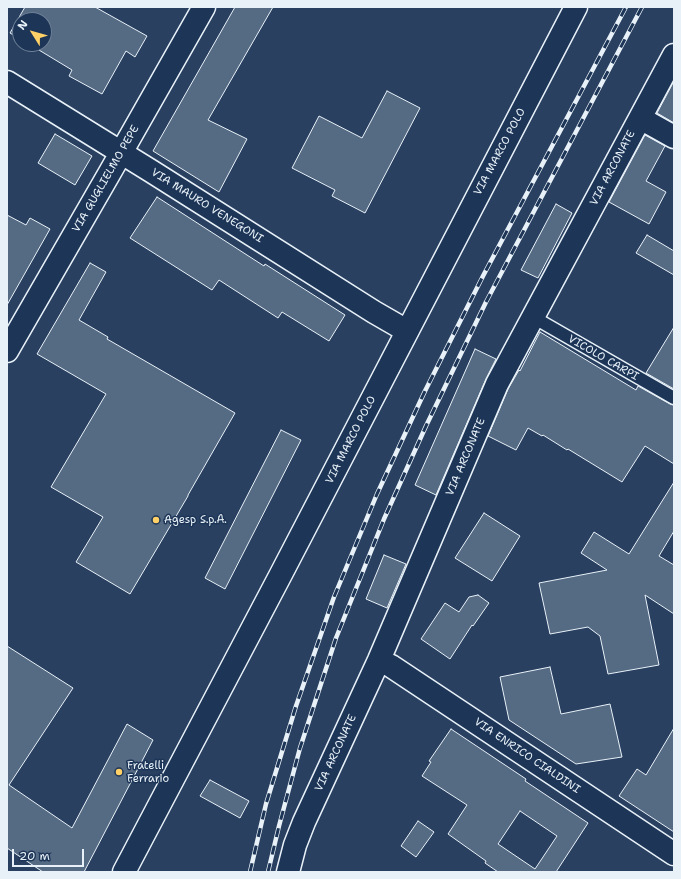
<!DOCTYPE html>
<html>
<head>
<meta charset="utf-8">
<style>
  body { margin:0 }
  #map { position:relative; width:681px; height:879px; overflow:hidden; background:#294061; font-family:"Shantell Sans",sans-serif }
  canvas { display:block }
  .frame { position:absolute; inset:0; border:8px solid #e8f1f8; pointer-events:none }
  .north { position:absolute; left:12px; top:12px; width:40px; height:40px; box-sizing:border-box; background:#1d3557; border:1px solid #6e8097; border-radius:50%; rotate:307deg; font-size:11px; font-weight:700; line-height:16px; text-align:center; color:#e8f1f8 }
  .north::after { content:''; display:block; margin:auto; width:14px; height:18px; background:#ffd166; clip-path:polygon(50% 0,100% 100%,50% 72%,0 100%) }
  .scale { position:absolute; left:12px; top:849px; width:72px; height:18px; box-sizing:border-box; border:2px solid #e8f1f8; border-top:0; padding-left:5px; font-size:12px; line-height:14px; white-space:nowrap; color:#e8f1f8; -webkit-text-stroke:3px #1d3557; paint-order:stroke }
</style>
</head>
<body>
<div id="map">
<canvas width="681" height="879"></canvas>
<div class="frame"></div>
<div class="north">N</div>
<div class="scale">20 m</div>
</div>
<script>
const g = document.querySelector('canvas').getContext('2d');
g.lineJoin = 'round';
function paint(path, color) { g.fillStyle = color; g.fill(path, 'evenodd'); }
const poly = rows => new Path2D(rows.map(r => 'M' + r).join(''));
function trace(path, color, width, dash) { g.strokeStyle = color; g.lineWidth = width; g.lineCap = dash ? 'butt' : 'round'; g.setLineDash(dash || []); g.stroke(path); }
function write(font, color, halo, rows, align = 'center') {
  g.font = font + ' "Shantell Sans",sans-serif'; g.lineWidth = 3; g.setLineDash([]); g.textBaseline = 'middle'; g.strokeStyle = halo; g.fillStyle = color; for (const [text, x, y, turn = 0] of rows) {
    g.save(); g.translate(x, y); g.rotate((+turn || 0) * Math.PI / 180); g.textAlign = isNaN(turn) ? turn : align; if (halo) g.strokeText(text, 0, 0); g.fillText(text, 0, 0); g.restore();
  }
}
const building = poly([
  [25,7,95,7,147,36,135,57,126,51,102,94,69,76,72,70,29,44,44,44,44,20,20,20,20,39,10,33,25,7],
  [235,7,273,7,208,120,247,139,219,192,153,151,235,7],
  [674,81,674,123,657,113,674,81],
  [387,91,420,108,365,213,332,196,335,190,292,168,319,116,362,138,387,91],
  [55,134,92,156,75,185,38,163,55,134],
  [645,135,665,146,646,181,666,192,649,224,609,202,645,135],
  [157,197,264,266,265,264,345,315,329,341,282,312,278,318,219,280,212,290,130,238,157,197],
  [556,204,572,213,538,278,521,270,556,204],
  [7,215,26,225,30,218,50,229,7,305,7,215],
  [647,235,674,251,674,275,636,253,647,235],
  [90,263,106,272,79,320,108,337,107,339,235,413,188,495,188,496,130,594,76,562,103,517,51,487,106,394,37,354,90,263],
  [674,327,674,389,646,373,674,327],
  [540,332,636,390,638,386,670,404,674,405,674,464,645,446,622,482,568,449,567,450,543,435,542,436,528,428,516,450,488,436,508,389,519,370,520,371,540,332],
  [475,349,496,359,486,379,436,495,415,485,475,349],
  [281,430,301,440,225,589,205,578,281,430],
  [674,482,674,531,659,556,674,565,674,614,645,595,659,665,608,674,600,636,588,627,550,634,539,583,607,570,581,553,594,532,629,554,674,482],
  [484,513,520,536,492,581,455,558,484,513],
  [384,555,406,564,387,608,366,599,384,555],
  [478,595,489,603,473,626,472,625,450,659,421,639,445,603,459,612,469,597,478,595],
  [7,646,73,688,9,785,72,828,127,724,153,740,84,872,43,872,7,848,7,646],
  [550,667,561,714,610,704,622,757,576,764,509,720,500,677,550,667],
  [674,728,674,832,619,796,637,769,646,775,674,728],
  [451,729,526,779,525,781,588,823,556,872,498,872,485,863,486,861,448,834,467,805,422,776,431,762,429,761,451,729],
  [520,811,557,836,535,869,498,844,520,811],
  [210,780,249,801,240,818,200,796,210,780],
  [418,821,434,832,416,857,401,846,418,821]
]);
paint(building, '#556a83');
trace(building, '#e8f1f8', 1);
const service = poly([
  [533,317,674,398]
]);
const minor = poly([
  [7,82,151,171,374,312,407,331],
  [640,118,674,137],
  [7,351,109,174,204,7],
  [379,660,391,666,674,854],
  [288,872,295,845,304,822,379,660,497,384,674,55]
]);
const tertiary = poly([
  [124,872,280,576,576,7]
]);
trace(service, '#e8f1f8', 15);
trace(minor, '#e8f1f8', 25);
trace(tertiary, '#e8f1f8', 25);
trace(service, '#1d3557', 12);
trace(minor, '#1d3557', 22);
trace(tertiary, '#1d3557', 22);
const rail = poly([
  [250,872,266,804,296,706,334,597,377,494,425,391,483,276,626,7],
  [268,872,279,826,300,748,336,638,384,519,426,426,486,302,642,7]
]);
trace(rail, '#e8f1f8', 4.5);
trace(rail, '#1d3557', 3, [9]);
for (const [x, y, r, color] of [
  [156,520,4,"#ffd166"],
  [119,772,4,"#ffd166"]
]) { const dot = new Path2D(); dot.arc(x, y, r, 0, 2 * Math.PI); g.fillStyle = color; g.fill(dot); trace(dot, '#1d3557', 1.5); }
write('11px', '#e8f1f8', '#1d3557', [
  ["VIA MARCO POLO",500,152,-62],
  ["VIA ARCONATE",613,168,-62],
  ["VIA GUGLIELMO PEPE",106,179,-60],
  ["VIA MAURO VENEGONI",207,206,32],
  ["VICOLO CARPI",603,358,30],
  ["VIA MARCO POLO",351,440,-63],
  ["VIA ARCONATE",466,457,-67],
  ["VIA ARCONATE",336,753,-65],
  ["VIA ENRICO CIALDINI",527,756,34]
]);
write('11px', '#e8f1f8', '#1d3557', [
  ["Agesp S.p.A.",164,520],
  ["Fratelli",127,766],
  ["Ferrario",127,779]
], 'left');
</script>
</body>
</html>
